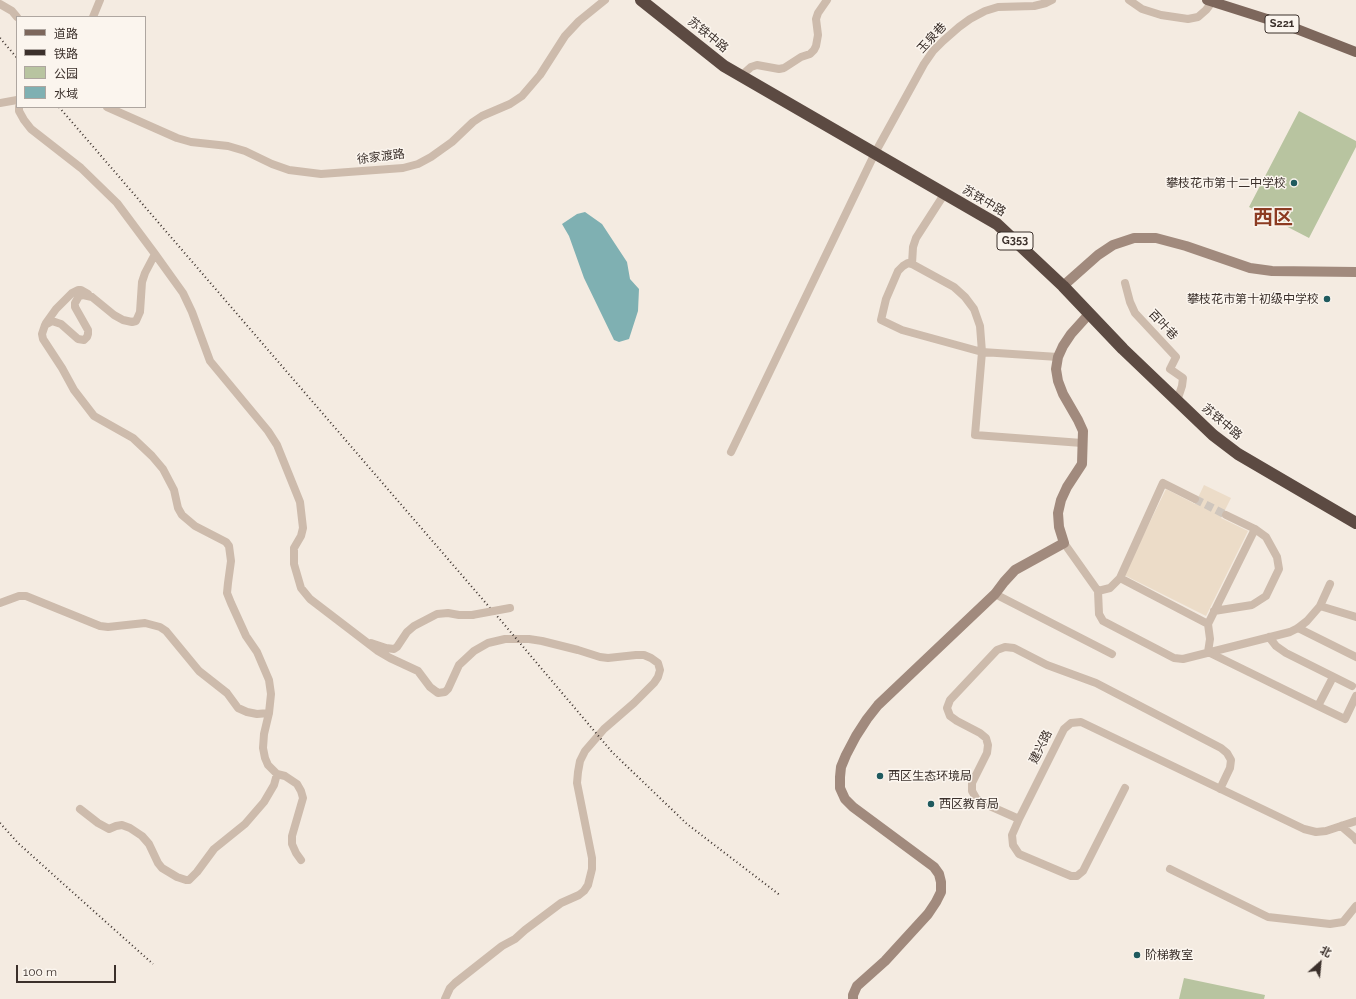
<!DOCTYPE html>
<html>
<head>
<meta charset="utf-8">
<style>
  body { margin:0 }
  #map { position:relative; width:1356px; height:999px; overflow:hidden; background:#f4ebe1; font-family:Raleway,"Noto Sans SC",sans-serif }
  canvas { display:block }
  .legend { position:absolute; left:16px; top:16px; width:130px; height:92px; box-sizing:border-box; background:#fbf5ee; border:1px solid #aea6a0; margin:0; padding:5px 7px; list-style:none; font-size:12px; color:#3b302b }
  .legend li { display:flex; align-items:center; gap:8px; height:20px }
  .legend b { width:20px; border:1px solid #aea6a0 }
  .north { position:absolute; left:1300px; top:943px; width:40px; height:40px; -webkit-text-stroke:3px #fbf5ee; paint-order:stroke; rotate:27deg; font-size:11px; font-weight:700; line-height:16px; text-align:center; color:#3b302b }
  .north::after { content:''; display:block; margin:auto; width:14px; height:18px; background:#3b302b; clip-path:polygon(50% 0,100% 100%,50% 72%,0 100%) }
  .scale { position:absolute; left:16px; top:965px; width:100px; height:18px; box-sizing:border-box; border:2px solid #3b302b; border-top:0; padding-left:5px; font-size:12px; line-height:14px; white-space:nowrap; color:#3b302b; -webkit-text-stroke:3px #fbf5ee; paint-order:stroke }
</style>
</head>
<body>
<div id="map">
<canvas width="1356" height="999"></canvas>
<ul class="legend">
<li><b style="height:5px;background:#7d675c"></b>道路</li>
<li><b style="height:5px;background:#3b302b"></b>铁路</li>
<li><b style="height:11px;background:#b8c4a0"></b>公园</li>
<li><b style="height:11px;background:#7fb0b2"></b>水域</li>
</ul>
<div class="north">北</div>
<div class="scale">100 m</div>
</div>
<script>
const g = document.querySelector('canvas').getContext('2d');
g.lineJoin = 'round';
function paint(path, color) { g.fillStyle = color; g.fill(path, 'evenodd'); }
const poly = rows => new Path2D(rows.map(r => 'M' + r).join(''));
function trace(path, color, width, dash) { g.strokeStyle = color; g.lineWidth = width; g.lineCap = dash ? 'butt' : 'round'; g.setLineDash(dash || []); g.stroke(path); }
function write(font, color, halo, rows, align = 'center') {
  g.font = font + ' Raleway,"Noto Sans SC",sans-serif'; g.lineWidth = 3; g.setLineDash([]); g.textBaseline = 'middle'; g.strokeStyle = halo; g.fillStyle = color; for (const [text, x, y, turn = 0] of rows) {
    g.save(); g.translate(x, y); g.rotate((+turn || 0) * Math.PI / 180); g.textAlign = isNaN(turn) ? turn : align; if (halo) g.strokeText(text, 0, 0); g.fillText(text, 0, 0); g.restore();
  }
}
paint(poly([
  [1299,111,1356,141,1356,147,1309,238,1249,207],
  [1184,978,1265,995,1264,999,1179,999]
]), '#b8c4a0');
paint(poly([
  [1204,485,1231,498,1221,518,1248,531,1206,616,1124,575,1166,489,1195,504]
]), '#ecdcc8');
paint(poly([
  [585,212,602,224,627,262,630,279,639,289,638,311,629,339,619,342,614,340,584,278,569,236,562,224,577,214]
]), '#7fb0b2');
trace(poly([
  [1195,499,1226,515]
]), '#cfc6bd', 8, [8, 4]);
trace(poly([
  [1129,0,1142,9,1161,15,1188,19,1198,17,1206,10,1212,2],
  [0,4,12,11,17,17],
  [93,17,100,0],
  [741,76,751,67,757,65,779,69,784,68,801,57,810,54,814,50,816,46,818,35,816,19,818,13,827,0],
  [0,103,17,100],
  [19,107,19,111,24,120,31,129,81,168,117,203,155,254,183,293,192,312,210,361,268,431,277,445,300,502,303,528,301,536,294,548,294,564,301,588,310,599,378,651,390,658,418,671,430,687,438,693,445,692,448,689,459,665,474,651,488,643,505,639,529,639,542,641,578,650,600,657,608,658,636,655,644,655,651,658,658,663,660,670,658,677,654,683,634,703,604,729,585,751,580,761,578,772,577,783,592,858,592,869,588,885,584,891,579,895,561,903,525,930,515,939,502,946,455,983,450,988,445,999],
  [107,107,177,138,191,142,228,146,245,151,272,164,289,170,321,174,403,168,418,164,431,157,452,142,473,122,482,116,510,104,522,96,540,75,565,36,579,21,605,0],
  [155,254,145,273,142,282,140,312,136,321,132,322,123,320,114,315,92,297,83,295,79,296,75,303,75,307,88,330,88,334,87,337,84,340,78,339,61,324,52,321,45,325,42,334,43,339,62,368,74,390,94,416,133,438,152,456,163,469,174,490,178,508,182,515,195,526,226,542,229,546,231,561,228,583,227,593,231,603,246,636,257,652,269,680,271,694,269,713,264,734,263,748,265,758,268,765,277,774,285,776,297,784,301,791,303,798,292,836,292,844,296,853,301,860],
  [912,264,913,247,916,238,945,193],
  [1125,283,1130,302,1135,313,1176,357,1170,369,1183,378,1182,386,1177,401],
  [46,323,56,309,72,293,78,290,81,290,88,294],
  [1058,357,982,352,902,330,881,320,886,299,898,271,903,266,908,263,912,264,954,287,965,297,974,309,980,326,982,352,975,435,1082,443],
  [731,452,875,153,924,64,933,51,943,41,959,27,970,19,985,11,998,7,1034,6,1046,3,1052,0],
  [1064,543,1098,591,1099,614,1103,621,1174,658,1183,659,1290,632,1298,628,1307,621,1320,606,1356,617],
  [1120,578,1208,624,1255,529,1226,515],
  [1098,591,1110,588,1120,578,1163,483,1195,499],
  [995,594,1112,654],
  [0,603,19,596,26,596,100,626,108,627,145,623,160,627,166,631,199,671,227,693,238,708,247,712,257,714,269,713],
  [1320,606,1330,584],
  [1214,611,1252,605,1266,596,1279,569,1277,557,1266,537,1255,529],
  [1208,624,1210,639,1208,652,1318,706,1345,719,1356,696],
  [1298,628,1356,657],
  [1269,637,1276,646,1286,653,1352,686],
  [371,643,386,648,394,649,397,647,407,632,414,626,437,614,448,613,459,615,472,615],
  [1318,706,1333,677],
  [1125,788,1083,871,1077,876,1071,876,1019,854,1013,845,1012,835,1019,819,1064,729,1071,723,1081,722,1304,829,1316,832,1326,831,1356,821],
  [80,809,98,823,109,829,116,826,122,825,130,828,142,836,149,844,158,863,162,868,177,877,186,880,189,880,197,872,214,849,245,824,264,802,274,785,277,774],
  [1019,819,983,803,976,798,972,791,972,783,987,753,988,745,986,738,980,733,957,721,950,716,947,708,950,700,997,650,1005,647,1014,648,1047,665,1096,683,1221,748,1227,753,1231,760,1230,768,1220,789],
  [1341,826,1355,838,1356,840],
  [1170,869,1268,917,1330,924,1343,922,1356,906]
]), '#cdbbac', 8);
trace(poly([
  [1063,286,1098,255,1113,245,1134,238,1156,238,1186,246,1250,268,1272,271,1356,272],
  [853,999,853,995,857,986,885,961,928,914,936,902,941,892,941,882,939,874,934,867,853,807,845,799,840,788,840,777,841,767,846,755,856,736,867,719,878,705,995,594,1004,582,1015,570,1064,543,1059,527,1058,513,1061,500,1067,487,1082,464,1083,431,1078,420,1063,394,1058,381,1056,369,1058,357,1063,346,1071,334,1089,314]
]), '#a18a7d', 10);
trace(poly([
  [1207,0,1289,26,1356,52]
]), '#7d675c', 10);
trace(poly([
  [641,0,724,66,997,224,1063,286,1123,349,1213,435,1238,454,1356,523]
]), '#5c4a42', 12);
trace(poly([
  [0,38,17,58],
  [59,107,503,623,612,752,687,824,781,896],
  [0,823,18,843,59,880,153,964]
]), '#3b302b', 2, [1, 3]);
trace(poly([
  [472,615,510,608]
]), '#cdbbac', 8);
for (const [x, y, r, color] of [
  [1294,183,4,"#1f5a5e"],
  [1327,299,4,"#1f5a5e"],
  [880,776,4,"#1f5a5e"],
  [931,804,4,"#1f5a5e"],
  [1137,955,4,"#1f5a5e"]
]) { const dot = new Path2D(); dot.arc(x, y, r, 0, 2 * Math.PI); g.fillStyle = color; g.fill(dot); trace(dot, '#fbf5ee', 1.5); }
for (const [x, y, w] of [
  [1282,24,34],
  [1015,241,36]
]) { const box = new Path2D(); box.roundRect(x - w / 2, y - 9, w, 18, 3); g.fillStyle = '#fbf5ee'; g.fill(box); trace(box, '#3b302b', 1); }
write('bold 11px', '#3b302b', null, [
  ["S221",1282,24],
  ["G353",1015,241]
]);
write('12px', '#3b302b', '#fbf5ee', [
  ["苏铁中路",708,35,39],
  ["玉泉巷",932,38,-47],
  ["徐家渡路",381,157,-7],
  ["苏铁中路",984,201,31],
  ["百叶巷",1163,325,47],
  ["苏铁中路",1222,422,40],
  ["建兴路",1041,747,-64]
]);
write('12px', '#3b302b', '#fbf5ee', [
  ["攀枝花市第十二中学校",1286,183,"right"],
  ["攀枝花市第十初级中学校",1319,299,"right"],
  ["西区生态环境局",888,776],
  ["西区教育局",939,804],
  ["阶梯教室",1145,955]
], 'left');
write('bold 20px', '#8c3b22', '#fbf5ee', [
  ["西区",1273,218]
]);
</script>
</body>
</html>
